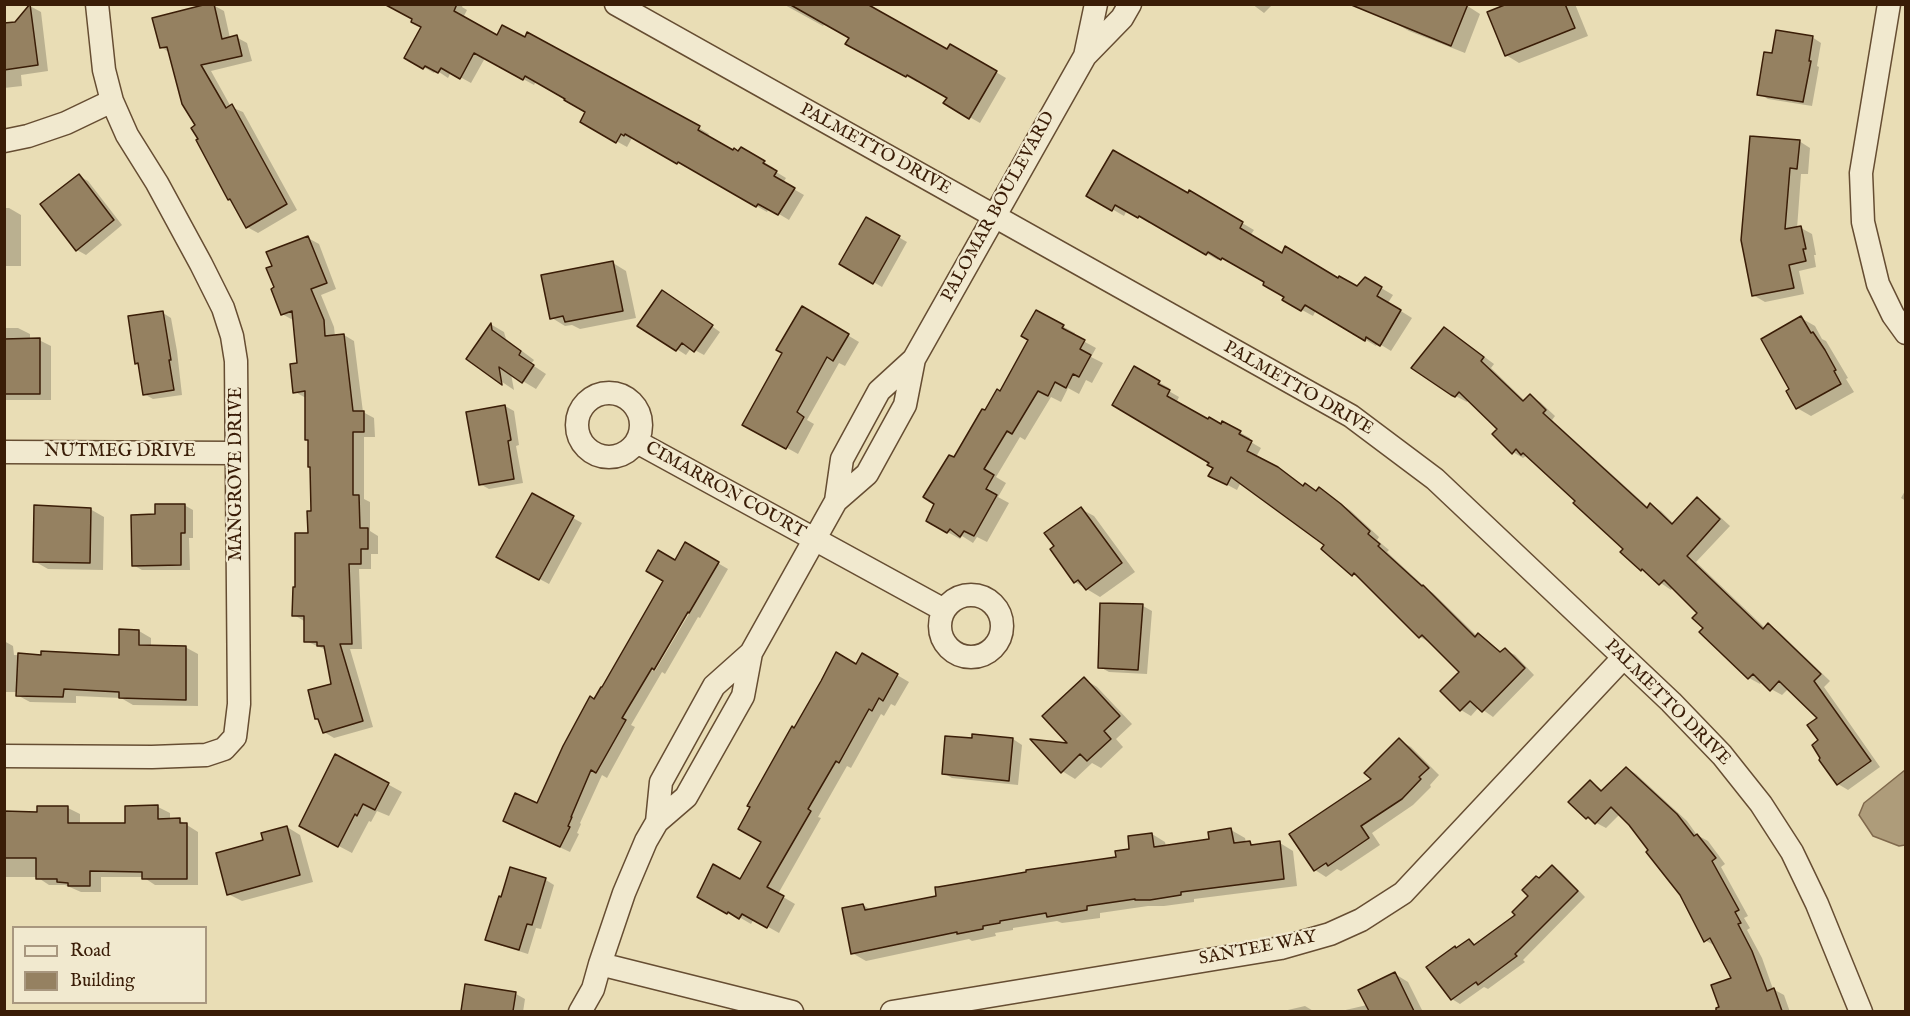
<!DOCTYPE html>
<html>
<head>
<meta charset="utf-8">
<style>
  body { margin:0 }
  #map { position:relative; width:1910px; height:1016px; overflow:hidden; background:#e9ddb5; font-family:"IM FELL English",serif }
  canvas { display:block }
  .frame { position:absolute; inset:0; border:6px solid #3a1d07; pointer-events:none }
  .legend { position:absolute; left:12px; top:926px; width:195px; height:78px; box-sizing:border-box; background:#f1e9cf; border:2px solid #a8977f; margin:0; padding:8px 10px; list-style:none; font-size:18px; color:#3a1d07 }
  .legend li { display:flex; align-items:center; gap:12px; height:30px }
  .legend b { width:30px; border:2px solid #a8977f }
</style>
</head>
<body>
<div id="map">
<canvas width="1910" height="1016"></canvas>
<div class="frame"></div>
<ul class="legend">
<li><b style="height:8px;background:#f1e9cf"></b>Road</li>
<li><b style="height:16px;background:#958161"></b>Building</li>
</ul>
</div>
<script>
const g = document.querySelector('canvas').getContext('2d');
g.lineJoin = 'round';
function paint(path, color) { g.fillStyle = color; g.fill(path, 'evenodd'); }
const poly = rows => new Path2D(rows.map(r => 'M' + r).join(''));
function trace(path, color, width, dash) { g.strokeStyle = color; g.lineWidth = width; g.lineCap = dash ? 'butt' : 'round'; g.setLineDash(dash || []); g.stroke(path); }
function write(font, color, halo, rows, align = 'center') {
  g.font = font + ' "IM FELL English",serif'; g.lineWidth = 4.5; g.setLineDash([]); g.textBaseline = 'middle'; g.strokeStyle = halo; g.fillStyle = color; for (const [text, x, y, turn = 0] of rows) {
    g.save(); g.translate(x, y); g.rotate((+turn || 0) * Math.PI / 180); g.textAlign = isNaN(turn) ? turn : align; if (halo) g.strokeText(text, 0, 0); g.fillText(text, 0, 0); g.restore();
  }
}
const water = poly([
  [1905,770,1905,845,1899,846,1873,836,1859,815,1864,803,1905,770]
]);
paint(water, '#ae9c7a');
trace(water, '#80694c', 1.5);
paint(poly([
  [452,4,463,5,462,7,467,10,463,18,498,37,699,128,709,134,707,137,733,152,752,155,774,168,773,170,786,178,783,183,804,195,789,220,769,208,767,212,689,167,688,168,636,139,635,140,632,138,627,147,582,122,587,112,567,98,536,81,534,85,485,58,471,83,451,72,448,78,436,70,434,73,406,57,423,27,414,19],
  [783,4,862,4,948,51,951,46,1006,78,980,123,945,103,949,98,918,79,917,82,847,44,851,37,825,23,823,26],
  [1252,4,1273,4,1264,13],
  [1511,4,1575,4,1588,36,1519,63,1506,55],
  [213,5,224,11,230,38,236,37,247,43,252,61,211,71,231,107,243,112,297,210,258,233,247,227,197,126,170,53,161,47],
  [1466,5,1480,14,1465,53,1409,31,1395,23],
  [30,6,41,12,48,71,21,75,22,86,4,88,4,25,16,23],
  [1812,37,1821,43,1817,66,1819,67,1812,106,1768,99,1759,94,1773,55],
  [1752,137,1799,141,1810,148,1808,174,1801,174,1797,229,1801,228,1812,234,1816,255,1814,255,1816,267,1799,271,1804,294,1765,302,1753,295],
  [79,176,88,181,122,225,86,255,77,250],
  [1189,192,1254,230,1250,236,1282,255,1358,288,1366,279,1393,295,1388,303,1412,318,1391,351,1378,343,1376,346,1316,310,1313,316,1284,300,1286,297,1266,282,1234,263,1233,265,1220,257,1218,260,1150,221,1149,223,1127,210,1124,216,1088,195,1188,195],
  [4,208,9,208,21,215,21,266,4,266],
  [867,219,907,242,882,287,841,263],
  [308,238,319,244,336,289,321,295,334,327,335,336,344,335,354,341,363,412,374,418,375,437,364,437,364,499,370,502,370,531,378,536,378,554,371,554,371,569,359,569,362,649,350,649,373,727,334,738,324,732,333,685,326,650,306,641,304,621,294,615,297,589,309,535,312,512,309,440,306,398,295,392,299,365,293,320,282,314,276,288,273,266],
  [613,263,626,271,636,318,580,329,572,325,565,326,552,318],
  [671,297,720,332,704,355,691,348,686,355,639,325],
  [802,308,859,342,845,366,839,363,807,420,814,424,798,454,744,424,784,353],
  [1036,312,1075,333,1074,336,1096,348,1091,357,1103,363,1092,383,1086,380,1079,394,1068,388,1061,402,1051,397,1025,440,1020,437,996,477,1006,483,998,497,1009,503,987,542,977,537,973,543,962,536,960,539,928,521,954,460,985,412,1001,393,1030,340],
  [163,313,171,318,177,351,182,395,153,399,144,394,139,364,137,363],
  [1801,318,1815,326,1822,339,1826,341,1848,378,1846,379,1854,392,1811,416,1797,408,1788,392,1791,390],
  [492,325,504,332,506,339,534,360,531,364,546,374,536,389,511,374,514,390,468,359],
  [4,328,18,328,30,334,30,340,39,340,51,346,51,400,4,400],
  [1455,335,1494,364,1491,368,1525,401,1530,396,1540,402,1555,416,1552,420,1649,508,1651,505,1661,511,1674,524,1697,499,1707,505,1730,526,1696,562,1765,628,1768,625,1778,631,1830,681,1824,687,1880,767,1848,790,1838,784,1820,741,1820,718,1789,688,1782,695,1771,689,1762,681,1760,684,1749,678,1701,632,1705,628,1699,613,1673,587,1671,590,1642,570,1625,549,1577,501,1530,458,1526,456,1523,458,1513,452,1499,429,1468,399,1467,402,1452,394],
  [1134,368,1169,388,1167,390,1179,397,1176,403,1208,421,1221,426,1223,423,1250,438,1249,441,1261,448,1256,457,1288,475,1304,487,1306,485,1317,492,1329,495,1351,511,1379,537,1377,540,1389,550,1387,552,1427,589,1433,593,1477,636,1478,635,1488,641,1502,653,1505,650,1515,655,1534,675,1493,717,1479,707,1471,716,1461,710,1461,672,1430,641,1429,642,1420,637,1363,580,1353,574,1326,545,1241,482,1237,490,1220,481,1215,468],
  [505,406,514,411,519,445,516,446,523,483,489,489,480,484],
  [1906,489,1906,501,1901,498],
  [532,495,582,523,549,584,498,557],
  [184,505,193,510,193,538,189,538,190,570,142,570,133,565,156,516],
  [90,509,104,517,103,570,48,569,34,561],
  [1081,509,1094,516,1135,572,1100,597,1075,582],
  [685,544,728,569,700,618,698,617,665,674,662,672,631,725,635,727,607,778,602,775,580,823,581,824,577,833,579,834,570,852,514,826,538,805,595,701],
  [690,605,693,607,655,671,652,671],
  [1102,605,1143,606,1152,611,1147,674,1109,672,1100,667],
  [139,631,151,638,151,647,185,647,198,654,198,706,133,705,121,698,76,696,76,703,30,702,17,695,17,692,4,692,4,641,13,646,14,655,121,657],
  [863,655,909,682,895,706,891,704,884,716,881,714,851,768,847,766,818,817,821,818,778,894,795,904,779,933,754,919,751,924,739,917,738,919,699,896,741,881,763,842,794,730,857,666],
  [1084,679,1097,687,1132,724,1116,739,1123,747,1101,768,1092,763,1075,779,1062,771,1070,744],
  [1013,739,1022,745,1018,785,952,778,943,773],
  [1399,740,1411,747,1439,775,1430,785,1431,787,1413,805,1372,833,1380,845,1341,871,1337,869,1326,877,1315,870],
  [336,756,402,792,389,816,377,811,371,822,369,821,352,853,314,833],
  [1626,768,1636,774,1687,821,1697,835,1708,841,1725,864,1721,867,1748,916,1744,918,1750,928,1747,930,1762,958,1773,989,1784,995,1790,1012,1722,1012,1713,986,1733,979,1715,946,1705,940,1681,894,1650,850,1620,814,1606,828,1587,818,1590,782,1604,791],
  [38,807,68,808,80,814,80,825,127,825,158,807,170,813,170,820,179,820,198,832,198,885,155,885,143,877,101,877,101,892,81,892,65,885,49,885,37,877,4,877,4,813,38,813],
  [287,827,300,835,313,882,242,901,228,894,265,841],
  [1231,830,1245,838,1246,843,1250,843,1256,846,1280,843,1293,851,1297,886,1194,899,1194,902,1164,906,1148,906,1100,913,1100,918,1062,923,1057,921,1013,928,1013,930,995,933,996,936,972,941,969,939,866,961,852,953,863,905,871,910,1117,858,1152,834,1165,842,1166,847,1210,841],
  [1552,867,1561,872,1585,897,1523,960,1525,962,1488,989,1484,987,1460,1004,1452,999,1457,949,1469,941,1477,945,1517,915,1540,880],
  [511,869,546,880,554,885,541,929,536,928,528,954,496,944,487,939],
  [1395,974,1408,982,1423,1012,1337,1012,1367,1005],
  [467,986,516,994,525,999,523,1012,462,1012],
  [1305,1006,1315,1012,1279,1012]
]), '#0003');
const building = poly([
  [30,4,38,65,4,70,4,23,15,22,30,4],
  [207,4,214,4,222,39,237,35,242,56,201,65,226,108,232,104,287,204,246,228,230,199,228,200,196,140,198,139,191,128,195,125,182,104,167,47,160,48,152,18,207,4],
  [384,4,457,4,454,11,497,35,502,25,525,37,527,32,700,126,698,130,733,150,734,148,738,151,741,147,765,161,763,163,777,171,774,176,795,188,778,215,758,204,756,207,678,162,677,164,625,134,624,136,621,134,616,143,580,122,585,112,564,100,565,99,525,76,523,80,474,53,460,79,441,68,438,73,425,66,423,69,404,58,421,27,411,22,412,19,384,4],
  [789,4,867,4,947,49,950,44,997,71,969,119,943,103,947,98,907,75,906,77,845,44,849,38,789,4],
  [1349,4,1468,4,1451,46,1349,4],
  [1507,4,1565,4,1575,28,1505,56,1487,12,1507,4],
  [1776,30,1813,36,1809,61,1811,61,1803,102,1757,95,1764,52,1772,53,1776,30],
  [1750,136,1800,140,1797,169,1790,168,1785,229,1801,226,1806,249,1803,249,1806,261,1789,265,1794,288,1752,296,1741,240,1750,136],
  [1113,150,1188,193,1189,190,1243,222,1240,228,1282,253,1285,246,1338,278,1339,276,1357,286,1365,277,1382,287,1377,296,1401,310,1380,346,1366,337,1365,341,1305,305,1301,311,1282,300,1284,297,1263,285,1264,282,1222,258,1221,260,1208,252,1206,255,1139,216,1138,218,1115,205,1112,211,1086,196,1113,150],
  [79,174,114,220,76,251,40,204,79,174],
  [866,217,900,236,873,284,839,264,866,217],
  [308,236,327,283,311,289,324,320,325,336,344,334,353,411,364,411,364,432,353,432,353,495,359,495,360,528,368,528,368,549,361,549,361,564,349,564,352,644,340,644,363,721,323,733,318,719,315,719,308,690,331,684,324,646,317,646,317,642,304,642,304,616,292,616,293,587,295,587,295,533,308,533,307,511,311,511,310,467,308,467,308,440,305,440,305,391,293,393,290,364,297,363,292,311,281,315,271,289,274,287,266,268,272,266,266,252,308,236],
  [613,261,623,311,565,322,563,316,550,319,541,275,613,261],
  [662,290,713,325,694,352,682,343,676,351,637,326,662,290],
  [802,306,849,334,833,361,827,357,797,412,804,417,786,449,742,425,782,353,776,350,802,306],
  [1036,310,1064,325,1062,328,1085,340,1080,349,1091,355,1079,377,1073,374,1066,388,1055,382,1048,396,1038,391,1012,434,1007,431,984,469,994,475,986,489,997,495,974,536,964,531,960,537,950,529,947,533,926,521,934,504,923,497,949,455,954,457,982,409,985,410,997,389,1000,391,1028,340,1021,336,1036,310],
  [163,311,171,360,169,360,174,390,143,395,138,363,135,364,128,316,163,311],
  [1801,316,1811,333,1813,332,1825,350,1836,370,1834,371,1841,384,1796,409,1786,391,1789,389,1761,339,1801,316],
  [491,323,492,330,521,351,519,355,534,365,522,383,499,367,502,385,466,359,491,323],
  [1444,327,1484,357,1481,361,1523,401,1530,394,1546,410,1543,413,1647,508,1650,503,1672,524,1697,497,1720,519,1687,556,1763,629,1768,623,1821,674,1814,681,1871,761,1837,785,1819,760,1820,758,1812,745,1818,740,1807,725,1817,718,1779,681,1770,691,1753,674,1748,679,1699,632,1703,628,1692,618,1697,613,1664,580,1659,585,1642,569,1641,571,1620,552,1623,549,1573,503,1575,501,1523,453,1521,455,1516,449,1512,454,1492,434,1497,429,1459,392,1455,397,1451,395,1411,368,1444,327],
  [40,338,40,394,4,394,4,339,40,338],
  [1134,366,1160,381,1158,384,1170,390,1167,396,1208,419,1209,417,1221,424,1222,421,1241,431,1239,434,1252,441,1247,451,1278,467,1303,486,1305,483,1316,491,1319,487,1341,504,1370,531,1368,534,1380,544,1378,546,1422,586,1423,585,1475,637,1478,633,1500,652,1505,648,1525,668,1482,712,1470,701,1460,711,1440,691,1459,672,1422,635,1419,638,1354,573,1352,576,1321,549,1324,545,1231,477,1227,485,1208,476,1213,468,1207,465,1209,463,1112,405,1134,366],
  [505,405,511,440,508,441,514,479,479,485,466,412,505,405],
  [532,493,574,516,539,580,496,557,532,493],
  [155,504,185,504,185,533,181,533,181,565,132,566,131,515,155,514,155,504],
  [34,505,91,508,90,563,33,562,34,505],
  [1081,507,1122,563,1086,590,1078,580,1074,583,1050,549,1054,546,1044,533,1081,507],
  [685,542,719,562,689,613,688,612,654,670,652,668,622,718,626,720,596,773,591,770,571,817,572,817,568,826,570,827,560,847,503,821,515,793,537,803,563,746,590,696,594,699,601,687,602,687,663,581,646,571,658,550,675,560,685,542],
  [1100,603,1143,604,1138,670,1098,668,1100,603],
  [119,629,139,630,139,645,186,646,186,700,119,698,119,692,64,689,63,697,16,696,18,653,41,655,41,651,119,655,119,629],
  [836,652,856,664,862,653,898,674,883,701,879,698,872,711,869,709,839,763,836,761,808,809,811,811,767,887,784,896,767,928,742,914,739,919,728,912,727,914,697,897,713,864,740,879,761,842,738,829,750,807,747,806,792,726,794,728,821,681,836,652],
  [1084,677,1120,716,1104,731,1111,739,1087,761,1080,754,1061,773,1030,739,1067,743,1042,716,1084,677],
  [972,734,1013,738,1009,781,942,774,945,736,972,738,972,734],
  [1399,738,1429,768,1419,777,1421,779,1402,799,1361,826,1369,838,1328,866,1326,863,1314,871,1289,834,1371,779,1364,773,1399,738],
  [335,754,389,783,375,810,363,804,357,816,355,814,338,847,299,826,335,754],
  [1626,767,1677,814,1694,836,1697,834,1716,858,1712,861,1739,910,1735,912,1741,923,1738,924,1752,951,1767,991,1774,988,1782,1011,1716,1011,1716,1008,1719,1007,1711,985,1731,978,1710,938,1704,942,1680,895,1646,852,1648,850,1629,825,1611,807,1595,824,1588,817,1586,819,1568,802,1590,780,1601,791,1626,767],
  [158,805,158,819,180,818,180,823,187,823,187,879,142,879,142,872,90,871,90,886,68,886,68,883,57,882,57,879,36,879,36,858,4,858,4,811,37,812,37,806,68,806,68,823,125,823,125,806,158,805],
  [287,826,300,875,227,895,216,853,263,840,261,833,287,826],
  [1231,828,1234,843,1250,841,1251,845,1280,841,1284,879,1181,892,1181,895,1150,900,1135,900,1135,899,1087,906,1087,910,1047,917,1046,913,1000,921,1000,923,983,926,983,929,957,934,957,932,851,954,842,908,863,904,865,910,936,896,935,887,938,887,1026,872,1026,870,1116,857,1115,851,1129,849,1128,836,1152,833,1154,847,1209,839,1208,832,1231,828],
  [1552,865,1578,891,1515,954,1517,956,1478,985,1476,982,1451,1000,1426,967,1455,946,1456,948,1469,939,1474,945,1515,915,1512,912,1528,896,1522,890,1536,876,1539,878,1552,865],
  [510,867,546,878,532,925,527,924,519,950,485,940,499,896,501,897,510,867],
  [1395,972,1414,1011,1369,1011,1358,990,1395,972],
  [465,984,516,992,513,1011,461,1011,465,984]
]);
paint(building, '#958161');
trace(building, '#3a1d07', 1.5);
const minor = poly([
  [616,4,1351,416,1435,479,1671,702,1722,755,1761,804,1792,852,1817,904,1861,1012],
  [1889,4,1861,173,1863,222,1878,284,1893,315,1906,333],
  [1085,56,1096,4],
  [4,141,28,136,66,123,112,101],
  '577 425a32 32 0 1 1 64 0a32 32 0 1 1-64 0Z',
  [637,442,944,610],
  [4,452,236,453],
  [836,501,842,459,879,391,914,359],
  '940 626a31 31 0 1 1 62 0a31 31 0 1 1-62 0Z',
  [4,756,152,757,206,755,224,749,235,737,239,704,236,361,232,336,223,308,201,264,157,183,127,135,112,101,104,70,97,4],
  [657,822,661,782,714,686,751,653],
  [600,964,792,1012],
  [580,1012,593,989,600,964,624,893,646,841,657,822,686,797,743,696,751,653,836,501,867,474,905,405,914,359,1085,56,1122,18,1130,4],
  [892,1012,1281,948,1330,934,1361,920,1403,893,1623,658]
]);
trace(minor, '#664d32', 25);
trace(minor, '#f1e9cf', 22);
write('18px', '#3a1d07', '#f1e9cf', [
  ["PALMETTO DRIVE",875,150,29],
  ["PALOMAR BOULEVARD",999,207,-61],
  ["PALMETTO DRIVE",1298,389,30],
  ["NUTMEG DRIVE",120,452],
  ["MANGROVE DRIVE",237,474,-90],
  ["CIMARRON COURT",725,491,29],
  ["PALMETTO DRIVE",1667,703,45],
  ["SANTEE WAY",1258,949,-11]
]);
</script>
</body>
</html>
